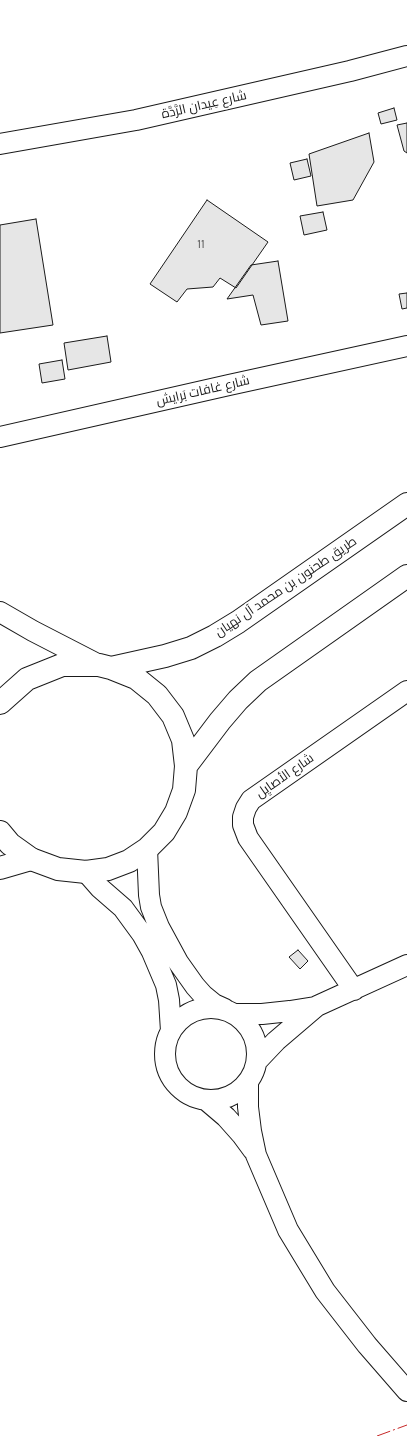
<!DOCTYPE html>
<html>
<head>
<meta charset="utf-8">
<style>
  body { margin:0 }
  canvas { display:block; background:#fff }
</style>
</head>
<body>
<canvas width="407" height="1436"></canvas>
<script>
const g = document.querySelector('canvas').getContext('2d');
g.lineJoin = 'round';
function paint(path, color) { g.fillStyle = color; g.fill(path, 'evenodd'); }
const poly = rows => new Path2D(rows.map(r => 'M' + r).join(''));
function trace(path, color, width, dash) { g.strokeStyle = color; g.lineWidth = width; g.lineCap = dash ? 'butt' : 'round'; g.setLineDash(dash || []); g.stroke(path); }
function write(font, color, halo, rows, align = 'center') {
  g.font = font + ' Karla,Cairo,sans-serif'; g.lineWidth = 3; g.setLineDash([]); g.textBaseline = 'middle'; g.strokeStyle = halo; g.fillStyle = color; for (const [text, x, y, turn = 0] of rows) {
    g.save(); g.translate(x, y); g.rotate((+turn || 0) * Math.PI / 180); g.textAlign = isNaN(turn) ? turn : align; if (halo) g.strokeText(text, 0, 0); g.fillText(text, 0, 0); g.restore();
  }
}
const building = poly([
  [394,108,397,120,381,124,378,113,394,108],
  [407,123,407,153,404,151,397,125,407,123],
  [369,133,374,162,353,200,317,206,309,154,369,133],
  [307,159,311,176,294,180,290,163,307,159],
  [207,200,268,242,236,288,220,278,213,287,187,289,177,302,150,284,207,200],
  [323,212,327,230,304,235,300,216,323,212],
  [36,219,53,325,0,333,0,225,36,219],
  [278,261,288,321,261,325,253,295,227,299,251,265,278,261],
  [407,293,407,308,402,309,399,294,407,293],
  [107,336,111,362,68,370,64,343,107,336],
  [62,360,65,379,42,383,39,364,62,360],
  [298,950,308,961,300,969,289,957,298,950]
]);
paint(building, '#e6e6e6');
trace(building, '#1a1a1a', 1);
const minor = poly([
  [0,144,136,120,350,71,407,56],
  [0,437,229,385,407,346],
  [0,612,33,631,99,665],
  [147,849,149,895,151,907,159,927,178,962,195,986,203,995,214,1004,225,1009],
  [86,872,100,888,123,908,142,934,152,952,166,985,169,1000,171,1031],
  [354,990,248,838,243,825,243,817,246,808,251,800,407,691],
  '165 1054a46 46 0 1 1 92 0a46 46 0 1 1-92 0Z',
  [235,1014,262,1014,290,1011,315,1007],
  [257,1061,276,1041,317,1006,407,965],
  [248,1083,248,1107,251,1131,256,1155,288,1230,325,1291,367,1345,407,1391],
  [206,1100,226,1117,242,1135,253,1150]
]);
const primary = poly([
  [111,668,165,656,191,648,215,636,238,622,407,504],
  [0,703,27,679,62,665,99,665,111,668,136,678,157,695,173,716,183,740,186,766,184,790,176,812,164,832,147,849,129,861,108,869,86,872,58,869,31,859,10,844,0,832],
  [186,766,220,721,238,700,258,681,407,576]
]);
const motorway = poly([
  [0,868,31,859]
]);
trace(minor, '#1a1a1a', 22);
trace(primary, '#1a1a1a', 24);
trace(motorway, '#1a1a1a', 24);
trace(minor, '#fff', 20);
trace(primary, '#fff', 22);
trace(motorway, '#fff', 22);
trace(poly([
  [377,1436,407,1425]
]), '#c62828', 1, [14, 3, 2, 3]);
write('11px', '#4d4d4d', null, [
  ["11",201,245]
]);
write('13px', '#1a1a1a', '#fff', [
  ["شارع عِيدان الرَّدَّة",204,105,-13],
  ["شارع غافات بَرايش",203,391,-13],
  ["طريق طحنون بن محمد آل نهيان",286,587,-34],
  ["شارع الأصايِل",285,776,-35]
]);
</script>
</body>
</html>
